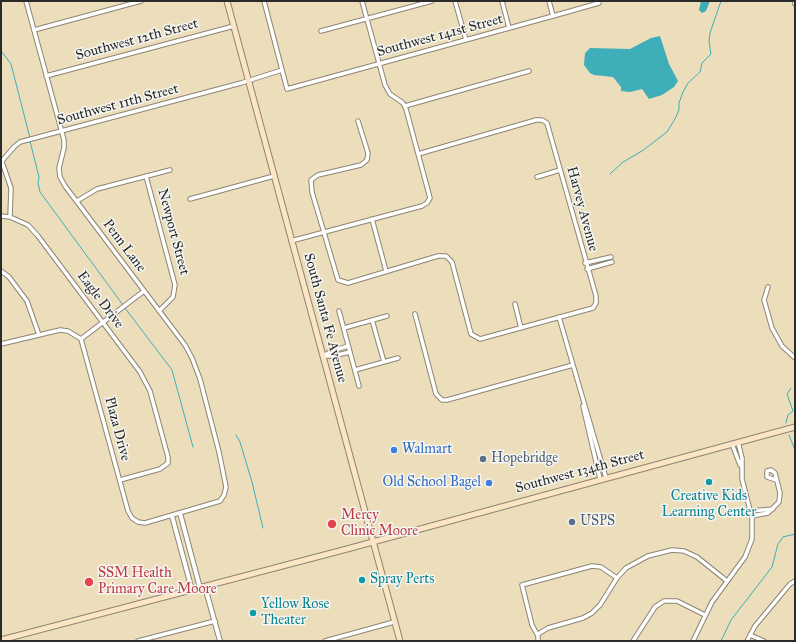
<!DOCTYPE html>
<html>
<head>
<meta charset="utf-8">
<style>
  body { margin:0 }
  #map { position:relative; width:796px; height:642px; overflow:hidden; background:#eddebb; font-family:"IM FELL Great Primer",serif }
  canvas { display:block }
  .frame { position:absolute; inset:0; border:2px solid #2b2b2b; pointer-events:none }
</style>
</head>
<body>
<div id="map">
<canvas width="796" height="642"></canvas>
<div class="frame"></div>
</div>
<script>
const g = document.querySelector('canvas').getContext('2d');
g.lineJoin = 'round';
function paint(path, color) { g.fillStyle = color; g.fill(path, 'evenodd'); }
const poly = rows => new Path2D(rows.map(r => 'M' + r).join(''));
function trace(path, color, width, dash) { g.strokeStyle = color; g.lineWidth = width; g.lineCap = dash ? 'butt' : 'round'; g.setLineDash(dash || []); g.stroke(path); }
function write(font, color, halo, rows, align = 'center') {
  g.font = font + ' "IM FELL Great Primer",serif'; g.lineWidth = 3; g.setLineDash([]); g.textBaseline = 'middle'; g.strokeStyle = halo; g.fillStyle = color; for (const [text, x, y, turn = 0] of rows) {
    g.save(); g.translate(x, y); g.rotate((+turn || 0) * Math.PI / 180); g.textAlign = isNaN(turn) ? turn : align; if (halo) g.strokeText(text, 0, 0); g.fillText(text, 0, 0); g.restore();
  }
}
paint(poly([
  [701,1,710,1,706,11,702,13,699,10],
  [660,36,669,64,678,81,674,87,662,95,649,99,642,89,630,92,621,91,621,87,613,77,594,75,590,73,584,65,585,53,590,48,630,49,651,38]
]), '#3eaeb9');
trace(poly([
  [1,51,11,64,30,138],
  [30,141,39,177,38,183,40,192,123,305],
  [610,174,623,162,642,151,667,132,675,119,679,110,679,103,683,92,688,83,700,72,702,63,711,54,709,41,710,33,721,1],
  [125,308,172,370,193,447],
  [786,423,788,415,793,411,787,394,791,388],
  [236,435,240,442,252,482,263,528],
  [789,435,795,450],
  [721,641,731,620,772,567,778,544,783,537,795,534]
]), '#3eaeb9', 1);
const minor = poly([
  [26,1,64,140,64,148,59,168,60,177,65,186,185,345,192,358,200,379,219,452,226,487,224,495,220,501,145,523,138,522,132,518,128,511,81,339],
  [264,1,287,89,553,16,599,3,599,1],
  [455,1,466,40],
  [502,1,509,28],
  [549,1,553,16],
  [795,2,795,4],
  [34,30,141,1],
  [321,31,432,1],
  [46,76,234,26],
  [405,106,529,71],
  [358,121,368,153,367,160,361,165,318,175,311,180,312,192,338,280,348,283,438,256,446,256,452,262,471,334,480,339,593,308,596,303,596,296,547,123,542,120,536,120,418,154],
  [1,162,14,147,20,142,241,83,282,70],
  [2,162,11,188,10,217,28,225,38,236,140,372,150,391,168,457,168,463,160,469,120,480],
  [146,176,175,285,173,297,159,311],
  [537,177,560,170],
  [190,199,274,176],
  [77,201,97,189,170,170],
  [1,216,10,217],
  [372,219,386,271],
  [291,241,422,206,427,203,430,198,406,109,403,103,390,94,385,85,362,1],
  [585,263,611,257],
  [587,269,612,262],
  [1,271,9,277,27,301,39,335],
  [768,287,764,300,772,328,782,346,795,358],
  [515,304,521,328],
  [339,311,359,386],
  [415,314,436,394,442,400,447,400,573,365],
  [559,317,606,478],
  [372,320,384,362],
  [344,328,387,316],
  [1,344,60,330,68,331,81,339,144,291],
  [323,356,332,351,348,346],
  [324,356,333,356,350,352],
  [355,370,398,358],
  [583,406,600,479],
  [732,444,740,465],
  [751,511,773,509],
  [752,516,768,513,779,502,780,493,775,473,771,470,767,471,767,477,776,480],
  [538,634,548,628,583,618,592,613,600,605,617,578,626,568,648,556,672,550,684,551,697,557,727,581],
  [750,635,764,641],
  [138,641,215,621],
  [325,641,394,622],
  [538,641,538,636,532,625,522,585,592,566,601,567,617,578],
  [633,641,655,607,664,601,677,601,705,615],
  [693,641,712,602,745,557,752,539,752,518,742,479,742,458,738,442],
  [747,641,755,626,790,584,795,581]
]);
const tertiary = poly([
  [180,513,200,588],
  [172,516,192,590],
  [205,587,220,641]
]);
const secondary = poly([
  [227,1,400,641],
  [1,640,347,549,795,427]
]);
trace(minor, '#8c8473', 5.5);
trace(tertiary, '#8c8473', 6);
trace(secondary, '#8c8473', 7);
trace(minor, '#fff', 3.5);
trace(tertiary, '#fff', 4);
trace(secondary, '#fce5c4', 5);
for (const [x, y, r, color] of [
  [394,450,4,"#3f7fe0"],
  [483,459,4,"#5c6f8a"],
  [709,482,4,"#0f9aa8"],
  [489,483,4,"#3f7fe0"],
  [572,522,4,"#5c6f8a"],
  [332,524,5,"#e0444e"],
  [362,580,4,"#0f9aa8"],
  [89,582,5,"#e0444e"],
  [253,613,4,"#0f9aa8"]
]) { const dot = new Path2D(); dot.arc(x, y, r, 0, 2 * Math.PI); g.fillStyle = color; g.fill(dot); trace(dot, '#f6f6f2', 1.5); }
write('14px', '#2b2b2b', '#f6f6f2', [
  ["Southwest 141st Street",440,36,-15],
  ["Southwest 12th Street",137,40,-15],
  ["Southwest 11th Street",118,105,-15],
  ["Harvey Avenue",582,209,75],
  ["Newport Street",173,232,75],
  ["Penn Lane",124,246,53],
  ["Eagle Drive",100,300,53],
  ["South Santa Fe Avenue",325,318,75],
  ["Plaza Drive",117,429,75],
  ["Southwest 134th Street",580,472,-15]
]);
write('14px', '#366cbe', '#f6f6f2', [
  ["Walmart",402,450],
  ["Old School Bagel",481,483,"right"]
], 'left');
write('14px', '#4e5e75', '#f6f6f2', [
  ["Hopebridge",491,459],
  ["USPS",580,522]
], 'left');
write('14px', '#0d838f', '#f6f6f2', [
  ["Creative Kids",709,497,"center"],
  ["Learning Center",709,513,"center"],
  ["Spray Perts",370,580],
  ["Yellow Rose",261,605],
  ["Theater",261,621]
], 'left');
write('14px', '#be3a42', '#f6f6f2', [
  ["Mercy",341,516],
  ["Clinic Moore",341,532],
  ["SSM Health",98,574],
  ["Primary Care Moore",98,590]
], 'left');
</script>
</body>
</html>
